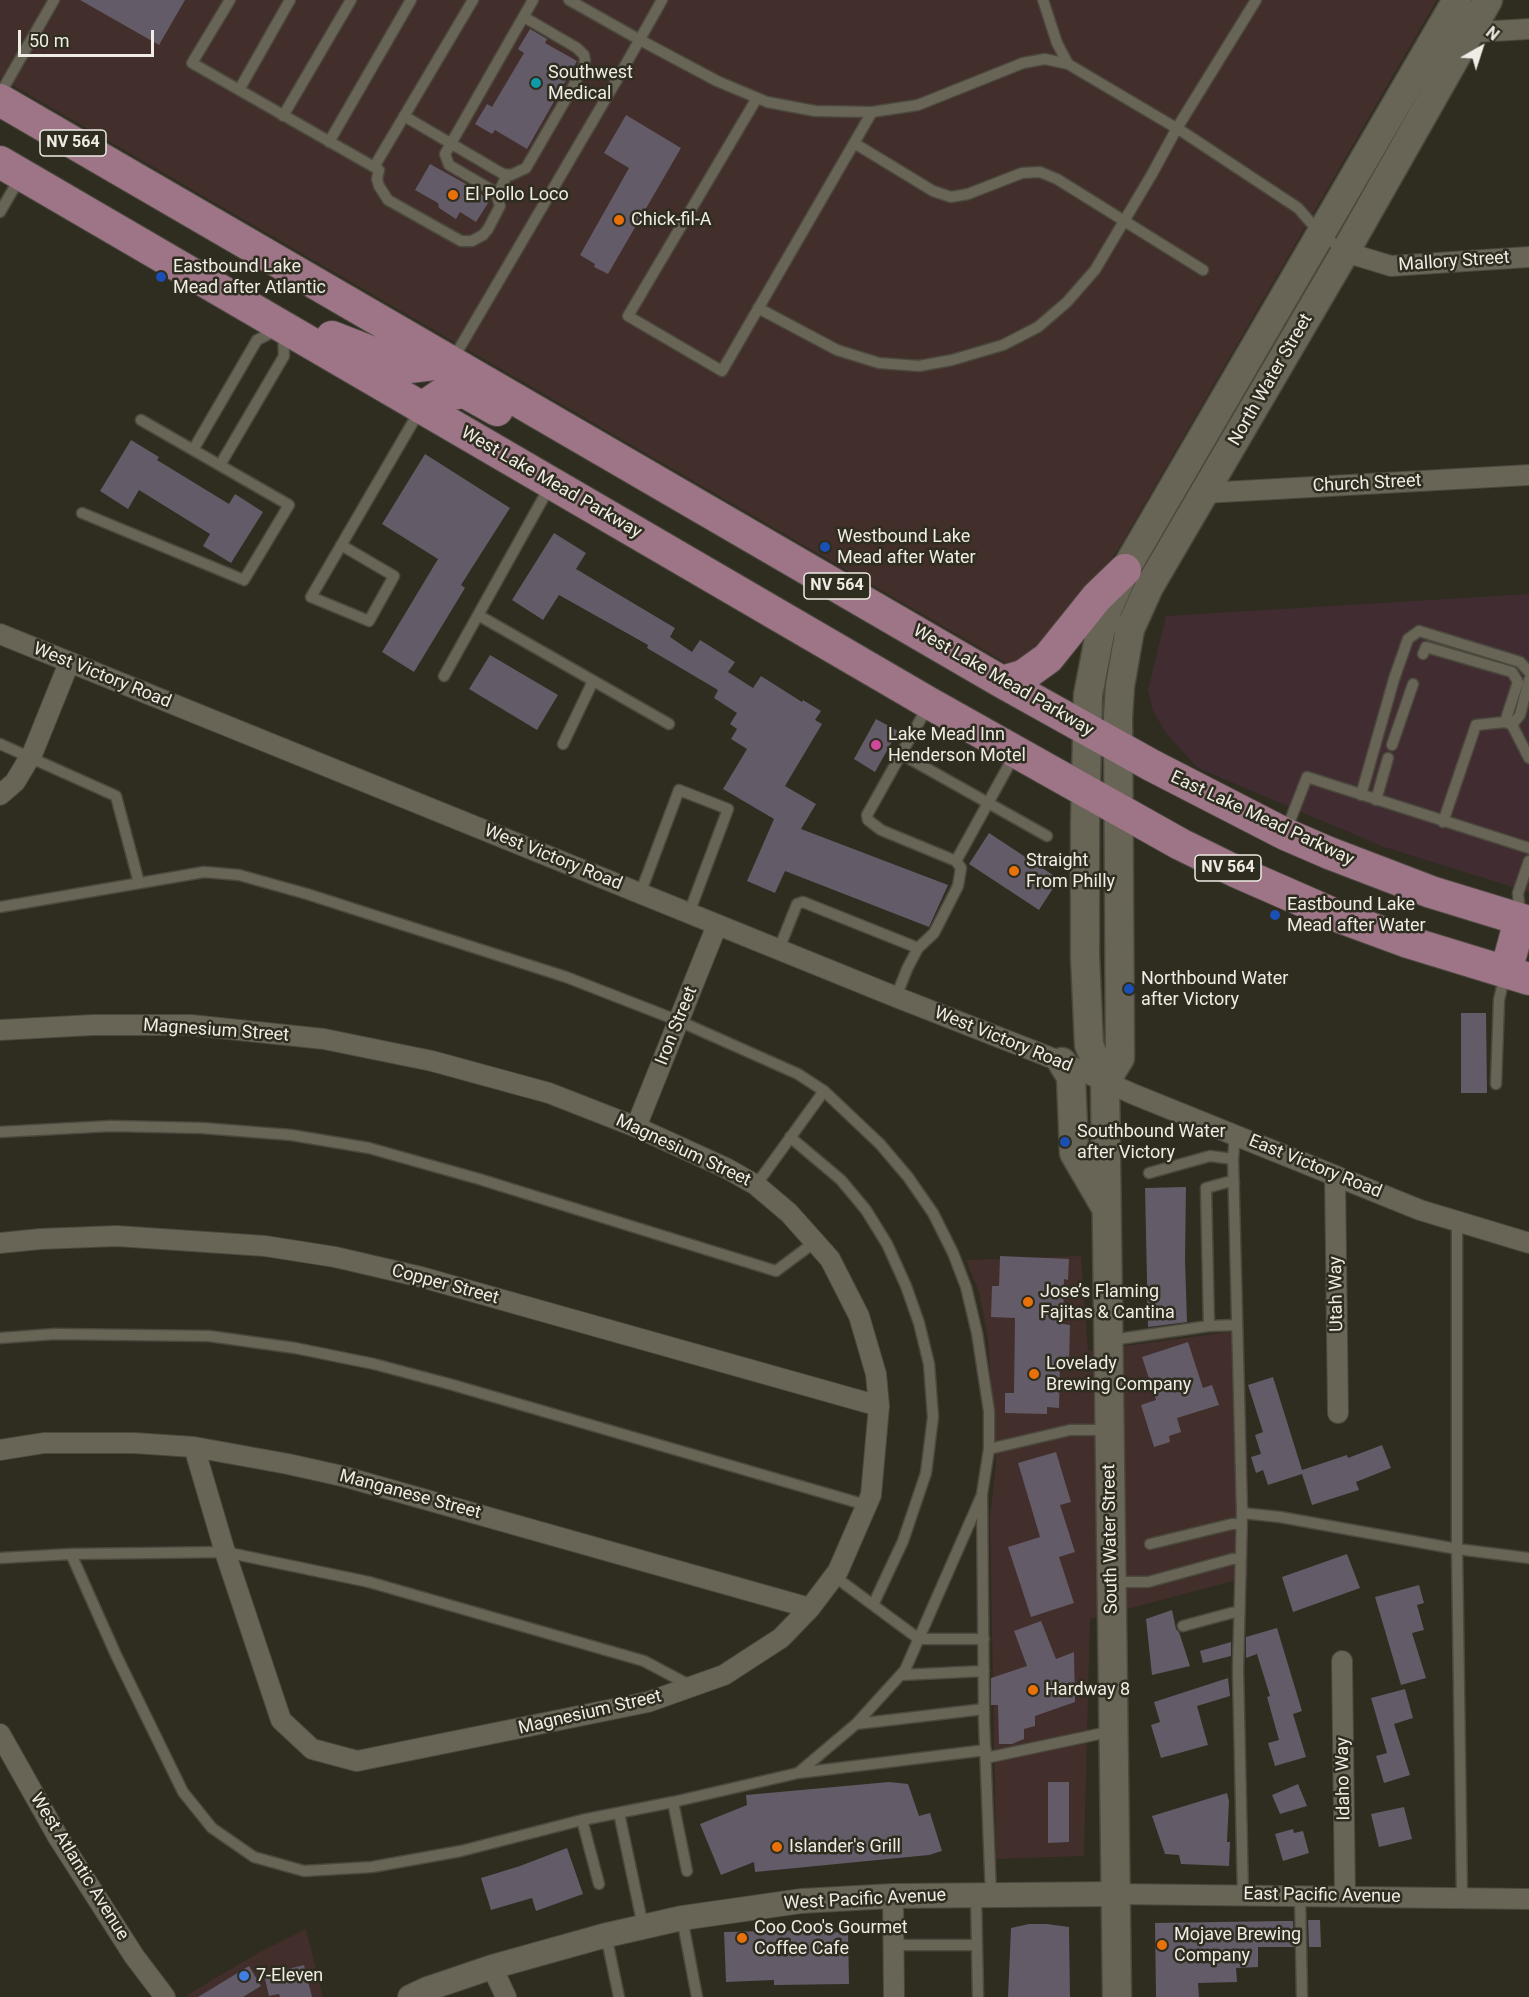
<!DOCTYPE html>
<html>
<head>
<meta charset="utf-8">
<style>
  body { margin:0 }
  #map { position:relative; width:1529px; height:1997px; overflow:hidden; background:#2f2c20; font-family:Roboto,sans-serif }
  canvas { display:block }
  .north { position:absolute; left:1451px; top:18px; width:60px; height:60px; -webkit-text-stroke:4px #2f2c20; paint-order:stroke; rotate:39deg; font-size:16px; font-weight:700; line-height:24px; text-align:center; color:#eeece4 }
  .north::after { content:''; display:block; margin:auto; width:21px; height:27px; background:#eeece4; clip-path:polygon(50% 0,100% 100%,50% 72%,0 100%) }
  .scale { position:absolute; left:18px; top:30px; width:136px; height:27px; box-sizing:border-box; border:3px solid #eeece4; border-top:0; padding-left:8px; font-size:18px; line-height:21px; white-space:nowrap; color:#eeece4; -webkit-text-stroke:4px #2f2c20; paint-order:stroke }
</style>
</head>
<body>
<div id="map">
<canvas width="1529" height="1997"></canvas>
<div class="north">N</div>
<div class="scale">50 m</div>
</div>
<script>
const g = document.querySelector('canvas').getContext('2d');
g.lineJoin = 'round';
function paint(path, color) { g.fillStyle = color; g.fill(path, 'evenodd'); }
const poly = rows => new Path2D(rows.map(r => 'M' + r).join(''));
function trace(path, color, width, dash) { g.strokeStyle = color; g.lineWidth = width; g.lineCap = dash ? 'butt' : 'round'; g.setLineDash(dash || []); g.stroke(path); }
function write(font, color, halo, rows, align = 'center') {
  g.font = font + ' Roboto,sans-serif'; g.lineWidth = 5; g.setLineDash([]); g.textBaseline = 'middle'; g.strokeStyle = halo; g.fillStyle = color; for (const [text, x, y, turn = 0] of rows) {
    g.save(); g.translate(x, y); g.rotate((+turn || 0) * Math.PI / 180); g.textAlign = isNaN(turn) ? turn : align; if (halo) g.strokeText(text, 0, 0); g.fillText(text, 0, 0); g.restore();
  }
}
paint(poly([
  [0,0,1437,0,1122,543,1092,589,1043,654,1008,664,0,78],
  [1081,1256,1088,1351,1243,1330,1248,1577,1090,1619,1084,1856,996,1859,990,1519,996,1463,988,1340,979,1292,966,1260],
  [306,1929,323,1997,188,1997,187,1995,258,1953]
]), '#422e2b');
paint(poly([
  [1529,594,1529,892,1384,847,1198,768,1166,733,1153,711,1148,690,1166,616]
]), '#412d31');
paint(poly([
  [80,0,185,0,159,45],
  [530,29,547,39,545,43,577,61,527,149,495,130,492,134,475,124,487,104,492,107,524,53,518,49],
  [626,115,681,148,608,274,594,267,595,264,580,255,629,168,604,153],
  [430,164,475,189,474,190,490,200,476,222,460,212,456,219,439,208,438,203,415,190],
  [131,440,159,457,157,460,229,504,235,494,263,512,231,563,203,546,210,534,139,490,128,509,100,491],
  [425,454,510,508,461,585,465,588,414,672,382,652,438,559,382,524],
  [554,533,586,553,576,569,675,628,670,637,692,652,700,640,735,662,728,672,753,688,761,676,802,702,803,700,821,711,815,720,822,724,785,786,816,804,801,829,948,885,929,927,785,871,775,893,747,881,774,819,723,789,747,749,731,739,737,729,730,724,737,713,714,698,718,690,647,648,648,645,559,595,543,620,512,600],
  [490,655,558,695,537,730,469,689],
  [876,719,898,731,875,772,854,759],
  [989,833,1059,879,1039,910,969,864],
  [1461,1013,1486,1013,1487,1093,1461,1093],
  [1186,1187,1185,1260,1187,1322,1148,1327,1145,1188],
  [1000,1256,1069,1259,1068,1280,1064,1279,1063,1324,1070,1325,1069,1365,1060,1364,1059,1408,1047,1407,1047,1414,1005,1413,1005,1393,1014,1393,1015,1318,991,1317,992,1286,999,1286],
  [1188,1342,1203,1388,1212,1385,1219,1405,1177,1418,1181,1432,1169,1436,1170,1442,1154,1447,1141,1405,1156,1400,1142,1357],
  [1273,1377,1302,1470,1347,1455,1348,1458,1382,1445,1391,1468,1356,1482,1359,1490,1312,1505,1302,1474,1268,1485,1263,1470,1256,1473,1251,1457,1261,1454,1255,1435,1263,1432,1248,1385],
  [1056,1452,1071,1502,1060,1505,1075,1552,1059,1557,1074,1603,1031,1617,1008,1547,1040,1537,1018,1463],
  [1347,1554,1360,1588,1293,1612,1282,1577],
  [1419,1585,1424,1603,1417,1605,1424,1630,1412,1633,1426,1678,1401,1685,1375,1597],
  [1172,1610,1176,1629,1179,1632,1190,1666,1152,1675,1146,1619],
  [1041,1621,1056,1659,1074,1652,1075,1702,1035,1716,1035,1726,1024,1729,1024,1739,1012,1744,999,1744,998,1705,991,1705,991,1678,1027,1666,1014,1631],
  [1277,1628,1302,1711,1293,1714,1306,1757,1275,1766,1268,1743,1279,1740,1267,1697,1270,1696,1257,1654,1246,1658,1246,1637],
  [1231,1642,1231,1656,1203,1663,1200,1651],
  [1228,1678,1230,1696,1197,1706,1208,1745,1161,1758,1151,1725,1160,1722,1154,1702],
  [1405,1689,1413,1718,1394,1724,1410,1775,1384,1783,1376,1756,1387,1753,1371,1698],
  [889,1782,908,1784,919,1816,930,1813,942,1851,929,1855,755,1872,754,1862,721,1875,700,1824,747,1805,746,1795],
  [1048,1782,1069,1782,1069,1842,1048,1843],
  [1298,1784,1307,1806,1280,1814,1272,1795],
  [1227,1793,1229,1801,1227,1842,1230,1842,1229,1866,1181,1864,1179,1855,1165,1854,1152,1816],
  [1404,1807,1412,1839,1379,1847,1371,1814],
  [1293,1829,1294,1833,1303,1831,1309,1853,1283,1861,1275,1834],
  [567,1848,583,1894,536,1911,532,1898,491,1910,481,1878,520,1866],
  [1308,1920,1320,1920,1321,1947,1309,1947],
  [1282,1921,1293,1921,1294,1947,1258,1947,1258,1967,1236,1968,1237,1982,1198,1983,1199,1997,1156,1997,1155,1923],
  [1029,1924,1047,1924,1069,1927,1070,1997,1008,1997,1011,1928],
  [807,1930,807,1933,848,1932,849,1984,774,1985,774,1980,726,1982,724,1932],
  [304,1965,312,1997,280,1997,279,1994,269,1996,264,1975],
  [249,1966,261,1986,243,1997,198,1997]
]), '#635b67');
const service = poly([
  [230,0,192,63,374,167,473,0],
  [569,0,640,40,717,81,767,102,815,111,872,112,918,105,1023,63,1045,59,1068,64,1183,132,1298,208,1320,233,1345,252],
  [1043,0,1057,43,1068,64],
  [239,90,290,0],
  [0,94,54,0],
  [757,98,628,316,722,371,872,112],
  [283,116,351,0],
  [404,116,503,174,511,175,526,168,570,92,584,66,585,60,584,55,577,48,524,17],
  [329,142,411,0],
  [854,143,933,191,951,197,968,194,1022,173,1040,172,1057,179,1203,270],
  [374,167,379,170,377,179,379,186,388,200,461,241,472,241,483,235,488,229,500,206,497,196,492,190,449,165,445,154,533,0],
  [497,196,507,175],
  [0,212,21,176],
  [758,308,837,350,879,363,919,366,952,360,1003,345,1038,327,1067,302,1095,270,1152,174,1177,128,1256,0],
  [453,359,618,78,662,0],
  [193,450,257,340,283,327,284,356,220,465],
  [82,513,244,580,289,505,141,420],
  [341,545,394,576,369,621,311,597,420,410],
  [478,615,669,724],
  [1423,654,1426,647,1512,672,1518,682,1505,722],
  [444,676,550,486],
  [928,706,867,815,868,820,881,830,956,861,1015,754],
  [1512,725,1520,715,1529,680],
  [0,744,116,796,139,883],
  [563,744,593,681],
  [1392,745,1413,684],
  [901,754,1047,836],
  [1361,795,1394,679,1408,639,1419,631,1520,662,1529,672],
  [1376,800,1388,758],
  [1443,822,1476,725,1505,722,1512,725,1529,758],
  [1286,831,1307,777,1529,848],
  [640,894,679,790,728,809,689,913],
  [0,907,204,872,239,875,307,894,566,977,679,1021,798,1074,824,1091],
  [1520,916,1518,893,1529,861],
  [779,949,797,904,803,902,918,948],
  [896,997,907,969,918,948,934,933,958,886,961,868,956,861],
  [1496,1084,1499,1000,1505,974],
  [0,1132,111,1126,202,1128,291,1135,369,1148,479,1179,776,1271,815,1242],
  [1235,1135,1233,1159,1242,1513,1238,1670,1243,1895],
  [790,1137,841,1180,866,1210,887,1244,906,1286,919,1323,929,1364,933,1417,926,1473,903,1541,873,1605,834,1576],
  [1149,1173,1210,1156,1233,1159],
  [1234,1183,1228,1182,1206,1188,1209,1326,1236,1325],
  [756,1185,824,1091,880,1144,908,1177,933,1213,953,1253,966,1287,977,1333,989,1411,989,1449],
  [1457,1222,1457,1549,1462,1898],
  [0,1338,55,1334,209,1336,295,1348,374,1364,453,1385,866,1505],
  [1111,1340,1209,1326],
  [981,1497,905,1670,856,1724,798,1773,986,1750],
  [1242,1513,1280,1517,1457,1549,1529,1558],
  [1150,1544,1232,1524,1241,1524],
  [71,1554,116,1655,183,1792,212,1828,254,1857,304,1871,372,1867,461,1851,582,1820,673,1802,798,1773],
  [0,1558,71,1554,225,1552,369,1582,644,1661,693,1687],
  [1112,1582,1148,1582,1232,1559,1240,1559],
  [873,1605,919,1639,984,1639],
  [1183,1626,1231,1613,1239,1612],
  [901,1675,984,1671],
  [856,1724,984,1709],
  [986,1758,1113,1731],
  [673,1802,687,1871],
  [619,1813,643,1926],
  [582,1820,599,1884],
  [991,1895,984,1721,982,1494,989,1449,1070,1430,1109,1430],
  [976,1896,978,1997],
  [1300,1896,1302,1997],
  [682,1918,697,1997],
  [606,1935,619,1997],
  [894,1945,977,1945]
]);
const minor = poly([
  [1459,33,1529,29],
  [1345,252,1391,266,1529,257],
  [1204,493,1529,475],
  [0,634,896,997,1062,1062,1133,1094,1420,1210,1529,1243],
  [0,795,15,782,33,752,69,663],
  [0,1030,93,1025,191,1025,324,1039,432,1061,549,1093,636,1127,726,1168,756,1185,789,1213,830,1259,859,1316,876,1374,879,1406,871,1495,838,1571,810,1608,781,1638,724,1675,648,1702,357,1761,312,1749,281,1720,225,1552,194,1447],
  [636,1127,717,925],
  [1335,1176,1338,1413],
  [0,1243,40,1239,117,1236,265,1246,335,1257,421,1277,879,1406],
  [0,1450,44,1443,134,1443,194,1447,288,1464,342,1476,810,1608],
  [1342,1661,1345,1896],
  [0,1734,58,1837,134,1956,165,1997],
  [1116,1894,1529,1899],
  [893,1896,894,1997],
  [492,1967,506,1997]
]);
const tertiary = poly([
  [410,1997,427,1989,492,1967,603,1936,682,1918,801,1901,893,1896,1116,1894]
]);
const secondary = poly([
  [1062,1062,1071,1077,1074,1153,1106,1208],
  [1105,1082,1120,1058,1118,717,1120,686,1130,629,1149,587,1345,252,1488,0],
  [1117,1997,1105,1082,1089,1045,1085,956,1085,825,1088,695,1100,633,1108,608,1125,570,1457,0]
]);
const primary = poly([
  [0,100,1002,682,1151,765,1285,834,1329,853,1431,892,1529,922],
  [0,162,929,703,1180,844,1235,871,1340,917,1408,942,1529,979],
  [332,337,409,367,451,362],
  [422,408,441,395,465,392,497,410],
  [1002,682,1023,676,1048,658,1097,597,1125,570],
  [1506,972,1520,920]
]);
trace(service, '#4b483e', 13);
trace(minor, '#4b483e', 22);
trace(tertiary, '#4b483e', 26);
trace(secondary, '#4b483e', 31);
trace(primary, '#4b483e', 34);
trace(service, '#686557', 10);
trace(minor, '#686557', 20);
trace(tertiary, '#686557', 24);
trace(secondary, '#686557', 28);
trace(primary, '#9d7587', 32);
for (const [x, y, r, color] of [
  [536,83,6,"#0f9aa8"],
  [453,195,6,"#e8710a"],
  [619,220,6,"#e8710a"],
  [161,277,6,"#1a4fb4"],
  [825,547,6,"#1a4fb4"],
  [876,745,6,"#d1479c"],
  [1014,871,6,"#e8710a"],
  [1275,915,6,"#1a4fb4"],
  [1129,989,6,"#1a4fb4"],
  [1065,1142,6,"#1a4fb4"],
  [1028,1302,6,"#e8710a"],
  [1034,1374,6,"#e8710a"],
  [1033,1690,6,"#e8710a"],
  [777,1847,6,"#e8710a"],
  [742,1938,6,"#e8710a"],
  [1162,1945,6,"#e8710a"],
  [244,1976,6,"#3f7fe0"]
]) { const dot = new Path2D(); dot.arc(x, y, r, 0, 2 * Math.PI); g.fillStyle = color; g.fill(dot); trace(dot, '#2f2c20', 2); }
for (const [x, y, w] of [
  [73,143,66],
  [837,586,66],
  [1228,868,66]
]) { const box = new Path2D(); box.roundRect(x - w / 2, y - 13, w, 26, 4.5); g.fillStyle = '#2f2c20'; g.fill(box); trace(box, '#eeece4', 1.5); }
write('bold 16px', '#eeece4', null, [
  ["NV 564",73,143],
  ["NV 564",837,586],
  ["NV 564",1228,868]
]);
write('18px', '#eeece4', '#2f2c20', [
  ["Southwest",548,73],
  ["Medical",548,94],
  ["El Pollo Loco",465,195],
  ["Chick-fil-A",631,220],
  ["Eastbound Lake",173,267],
  ["Mead after Atlantic",173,288],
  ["Westbound Lake",837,537],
  ["Mead after Water",837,558],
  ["Lake Mead Inn",888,735],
  ["Henderson Motel",888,756],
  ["Straight",1026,861],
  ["From Philly",1026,882],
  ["Eastbound Lake",1287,905],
  ["Mead after Water",1287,926],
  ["Northbound Water",1141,979],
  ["after Victory",1141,1000],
  ["Southbound Water",1077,1132],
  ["after Victory",1077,1153],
  ["Jose’s Flaming",1040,1292],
  ["Fajitas & Cantina",1040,1313],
  ["Lovelady",1046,1364],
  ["Brewing Company",1046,1385],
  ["Hardway 8",1045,1690],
  ["Islander's Grill",789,1847],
  ["Coo Coo's Gourmet",754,1928],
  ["Coffee Cafe",754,1949],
  ["Mojave Brewing",1174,1935],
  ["Company",1174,1956],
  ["7-Eleven",256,1976]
], 'left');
write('18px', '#eeece4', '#2f2c20', [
  ["Mallory Street",1454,262,-4],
  ["North Water Street",1271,380,-60],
  ["West Lake Mead Parkway",551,483,30],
  ["Church Street",1367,484,-3],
  ["West Victory Road",102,676,22],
  ["West Lake Mead Parkway",1003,681,30],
  ["East Lake Mead Parkway",1262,819,25],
  ["West Victory Road",553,858,22],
  ["Iron Street",677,1026,-68],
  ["Magnesium Street",216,1031,4],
  ["West Victory Road",1003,1040,22],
  ["Magnesium Street",683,1151,25],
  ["East Victory Road",1315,1167,22],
  ["Copper Street",445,1285,15],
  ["Utah Way",1337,1294,-91],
  ["Manganese Street",410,1495,15],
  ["South Water Street",1111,1539,-91],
  ["Magnesium Street",590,1713,-13],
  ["Idaho Way",1344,1779,-91],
  ["West Atlantic Avenue",79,1867,58],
  ["East Pacific Avenue",1322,1896,1],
  ["West Pacific Avenue",865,1900,-3]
]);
</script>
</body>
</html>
